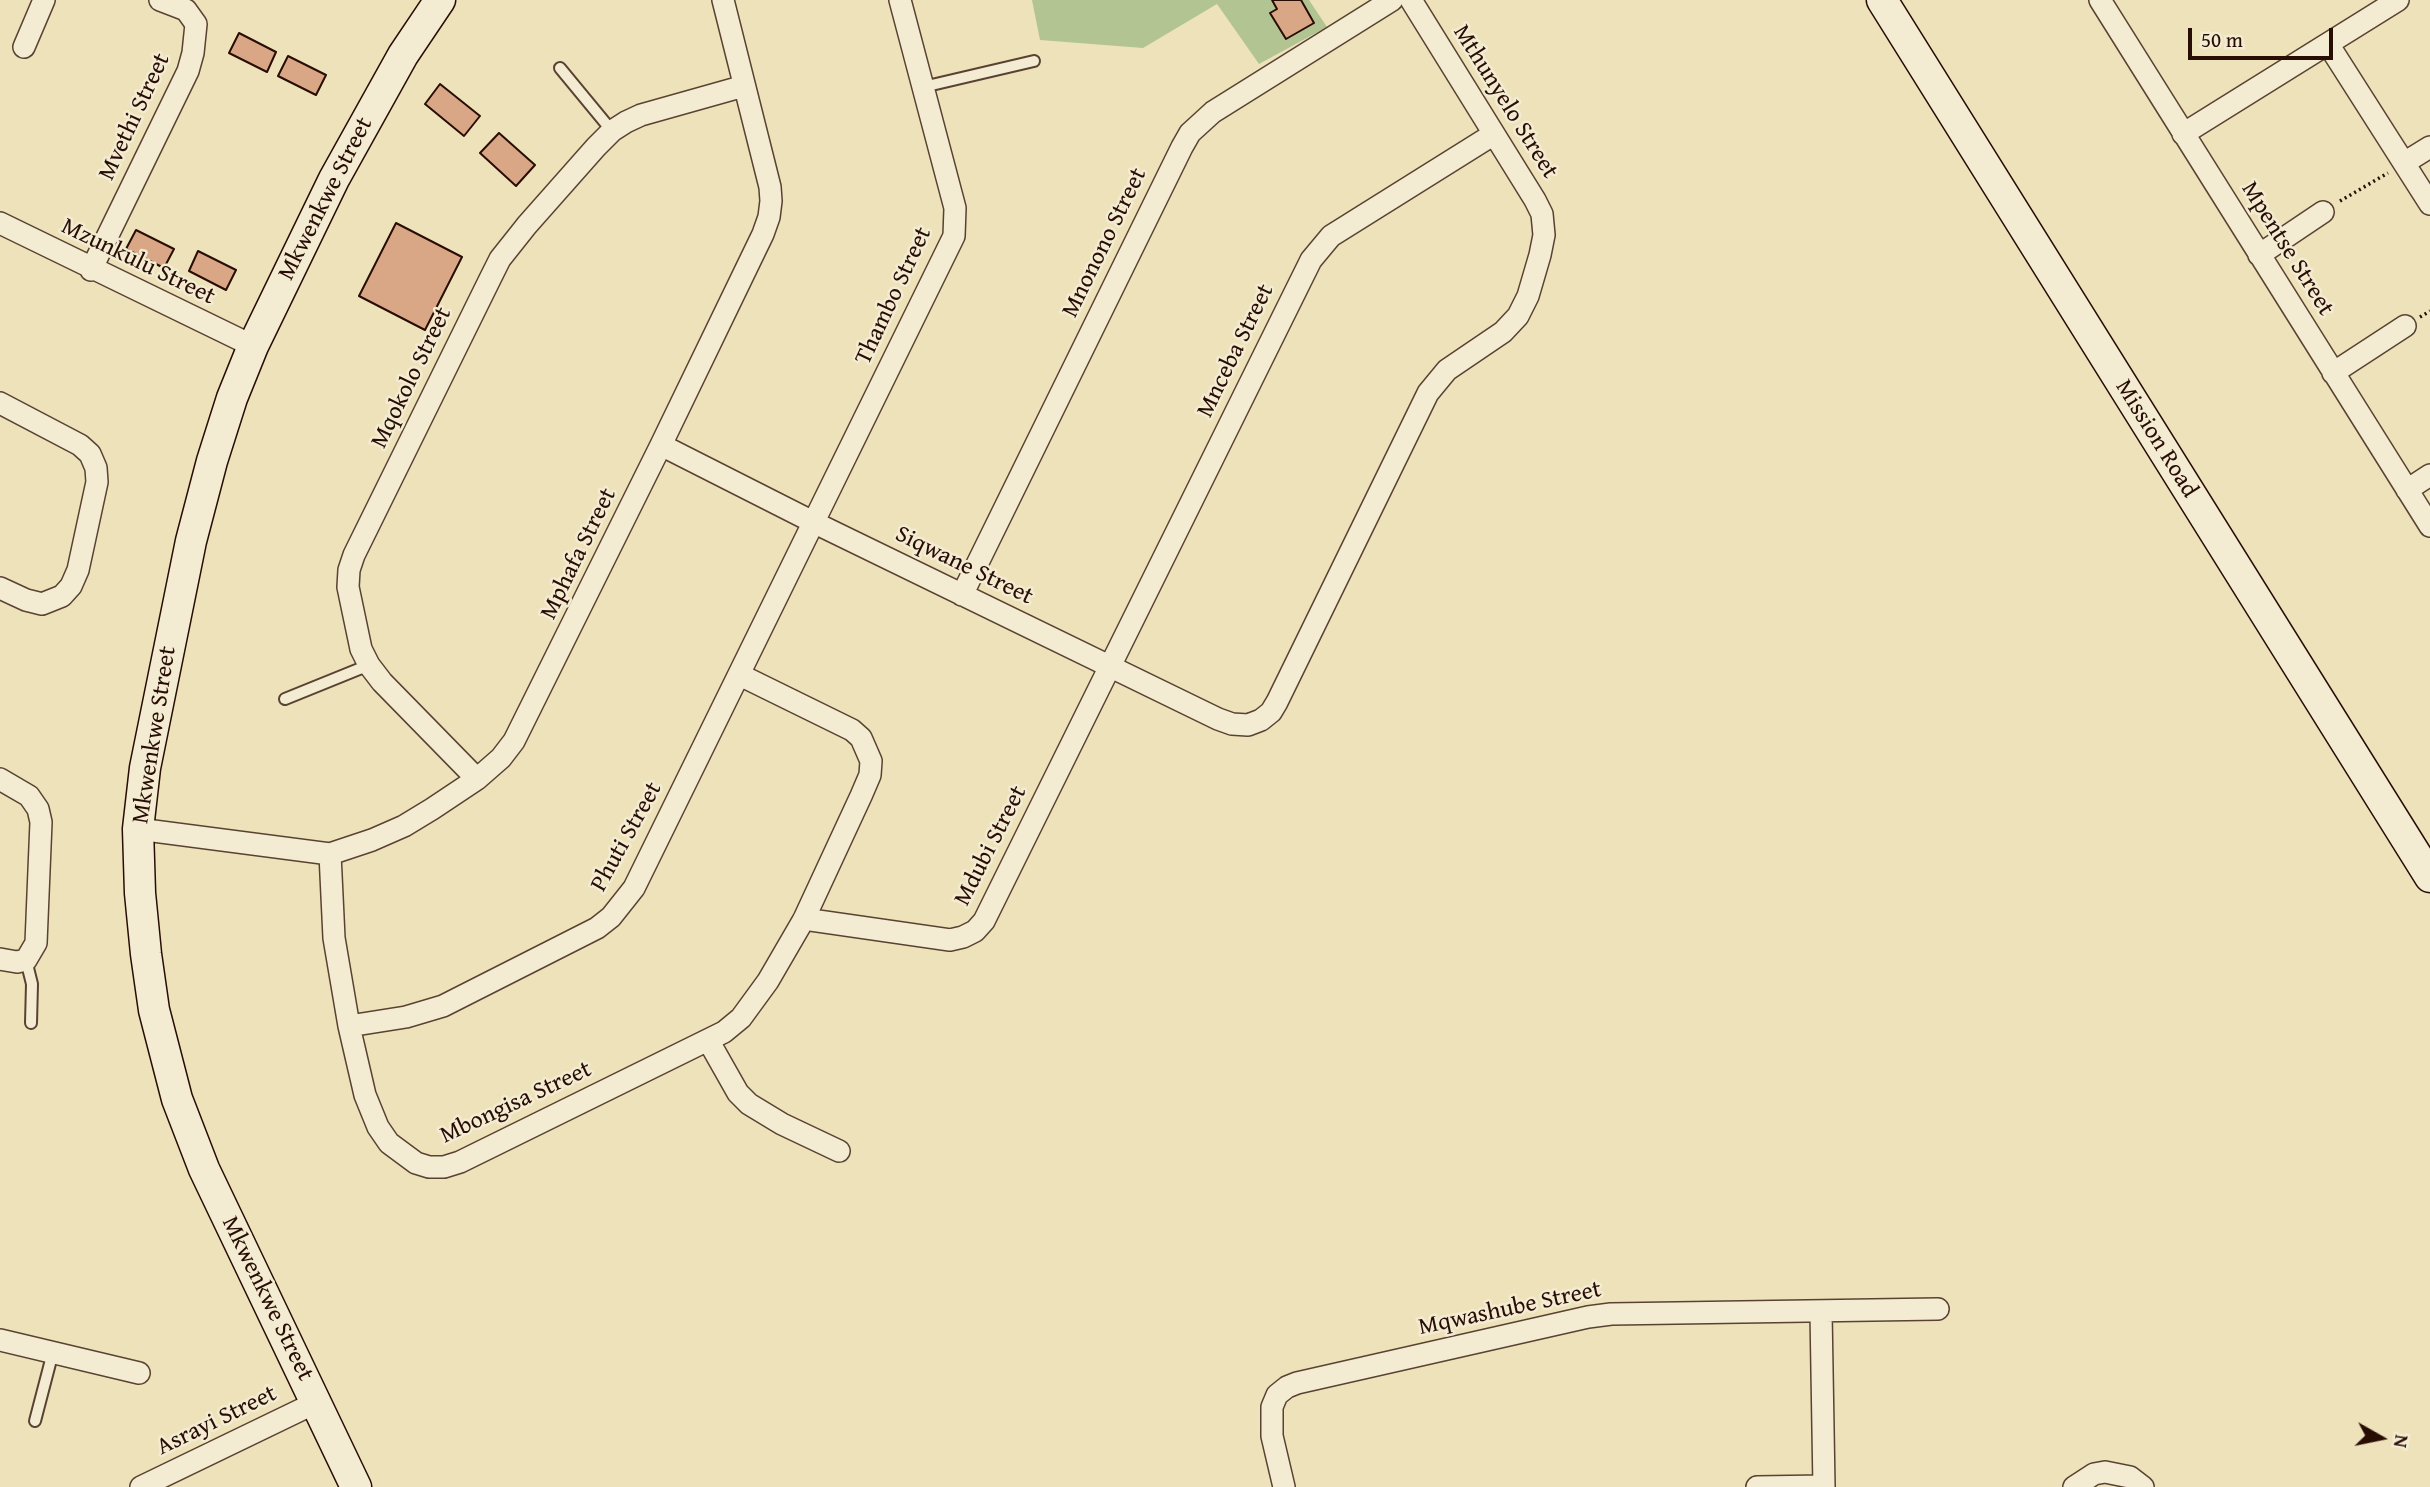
<!DOCTYPE html>
<html>
<head>
<meta charset="utf-8">
<style>
  body { margin:0 }
  #map { position:relative; width:2430px; height:1487px; overflow:hidden; background:#ede2ba; font-family:"Gentium Book Plus",serif }
  canvas { display:block }
  .north { position:absolute; left:2346px; top:1403px; width:70px; height:70px; -webkit-text-stroke:5px #f3ecd2; paint-order:stroke; rotate:99deg; font-size:19px; font-weight:700; line-height:28px; text-align:center; color:#280d05 }
  .north::after { content:''; display:block; margin:auto; width:24px; height:32px; background:#280d05; clip-path:polygon(50% 0,100% 100%,50% 72%,0 100%) }
  .scale { position:absolute; left:2188px; top:28px; width:145px; height:32px; box-sizing:border-box; border:4px solid #280d05; border-top:0; padding-left:9px; font-size:21px; line-height:24px; white-space:nowrap; color:#280d05; -webkit-text-stroke:5px #f3ecd2; paint-order:stroke }
</style>
</head>
<body>
<div id="map">
<canvas width="2430" height="1487"></canvas>
<div class="north">N</div>
<div class="scale">50 m</div>
</div>
<script>
const g = document.querySelector('canvas').getContext('2d');
g.lineJoin = 'round';
function paint(path, color) { g.fillStyle = color; g.fill(path, 'evenodd'); }
const poly = rows => new Path2D(rows.map(r => 'M' + r).join(''));
function trace(path, color, width, dash) { g.strokeStyle = color; g.lineWidth = width; g.lineCap = dash ? 'butt' : 'round'; g.setLineDash(dash || []); g.stroke(path); }
function write(font, color, halo, rows, align = 'center') {
  g.font = font + ' "Gentium Book Plus",serif'; g.lineWidth = 5; g.setLineDash([]); g.textBaseline = 'middle'; g.strokeStyle = halo; g.fillStyle = color; for (const [text, x, y, turn = 0] of rows) {
    g.save(); g.translate(x, y); g.rotate((+turn || 0) * Math.PI / 180); g.textAlign = isNaN(turn) ? turn : align; if (halo) g.strokeText(text, 0, 0); g.fillText(text, 0, 0); g.restore();
  }
}
paint(poly([
  [1032,0,1309,0,1327,27,1259,64,1217,4,1143,48,1040,40]
]), '#b3c493');
const building = poly([
  [1272,0,1301,0,1314,23,1286,39,1270,13,1277,9,1272,0],
  [239,33,276,52,267,72,229,53,239,33],
  [288,56,326,75,316,95,278,76,288,56],
  [440,84,480,116,464,136,425,104,440,84],
  [499,133,535,165,516,186,480,153,499,133],
  [396,223,462,257,425,330,359,296,396,223],
  [136,230,174,249,164,268,126,249,136,230],
  [198,251,236,270,226,290,189,271,198,251]
]);
paint(building, '#d9a786');
trace(building, '#280d05', 2);
const lane = poly([
  [560,68,612,131],
  [923,87,1034,61],
  [285,699,369,665],
  [26,960,32,984,31,1023],
  [35,1421,53,1352]
]);
const street = poly([
  [2100,0,2430,526],
  [2328,44,2430,204],
  [24,47,44,0],
  [2183,134,2398,0],
  [2404,163,2430,147],
  [0,223,253,346],
  [2259,255,2323,212],
  [91,270,188,71,193,53,196,24,186,10,160,0],
  [2333,373,2405,326],
  [0,403,80,445,90,454,96,468,97,482,78,570,71,586,62,596,42,604,26,600,0,588],
  [661,445,813,522,1218,719,1232,724,1248,725,1261,720,1271,712,1277,702,1428,393,1447,370,1503,332,1518,316,1528,296,1540,255,1544,235,1542,214,1535,200,1411,0],
  [2407,490,2430,475],
  [962,595,1182,147,1190,133,1213,112,1392,0],
  [0,779,29,796,38,809,41,822,36,943,26,960,17,962,0,959],
  [477,779,382,682,369,665,361,649,348,587,349,570,354,555,491,277,500,259,527,225,596,147,612,131,626,122,641,115,744,86],
  [138,829,330,854,372,840,404,826,432,809,477,779,501,758,514,741,661,445,763,234,769,217,771,201,770,187,723,0],
  [330,854,334,938,349,1026,365,1095,378,1127,389,1143,416,1163,429,1167,444,1167,460,1162,724,1032,741,1018,768,981,804,919,861,796,870,775,871,761,861,738,852,730,740,675],
  [804,919,950,940,963,937,975,931,984,921,1311,260,1331,236,1494,134],
  [349,1026,406,1017,443,1006,597,928,611,917,634,888,954,236,955,208,900,0],
  [708,1040,738,1093,749,1104,782,1124,839,1151],
  [1821,1312,1824,1487],
  [0,1340,139,1373],
  [141,1487,317,1402],
  [1284,1487,1272,1436,1272,1407,1277,1395,1287,1387,1297,1383,1588,1317,1611,1314,1938,1309],
  [1757,1487,1824,1486],
  [2074,1487,2094,1474,2105,1472,2130,1477,2143,1487]
]);
const secondary = poly([
  [1882,0,2430,877],
  [356,1487,204,1169,177,1099,154,1010,146,954,140,893,138,829,145,768,191,541,212,461,232,398,253,346,334,179,403,55,440,0]
]);
trace(lane, '#594232', 14);
trace(street, '#594232', 24);
trace(secondary, '#280d05', 33);
trace(poly([
  [2340,201,2388,173],
  [2420,317,2430,311]
]), '#280d05', 3.5, [2, 3.5]);
trace(lane, '#f3ecd2', 10);
trace(street, '#f3ecd2', 21);
trace(secondary, '#f3ecd2', 30);
write('24px', '#280d05', '#f3ecd2', [
  ["Mthunyelo Street",1505,102,58],
  ["Mvethi Street",135,117,-65],
  ["Mkwenkwe Street",326,199,-63],
  ["Mnonono Street",1105,243,-64],
  ["Mpentse Street",2287,249,58],
  ["Mzunkulu Street",138,262,26],
  ["Thambo Street",894,296,-65],
  ["Mnceba Street",1236,351,-64],
  ["Mqokolo Street",412,378,-64],
  ["Mission Road",2156,439,58],
  ["Mphafa Street",579,554,-64],
  ["Siqwane Street",964,566,26],
  ["Mkwenkwe Street",155,735,-81],
  ["Phuti Street",627,837,-61],
  ["Mdubi Street",991,846,-63],
  ["Mbongisa Street",516,1103,-25],
  ["Mkwenkwe Street",267,1299,64],
  ["Mqwashube Street",1510,1309,-12],
  ["Asrayi Street",217,1421,-26]
]);
</script>
</body>
</html>
